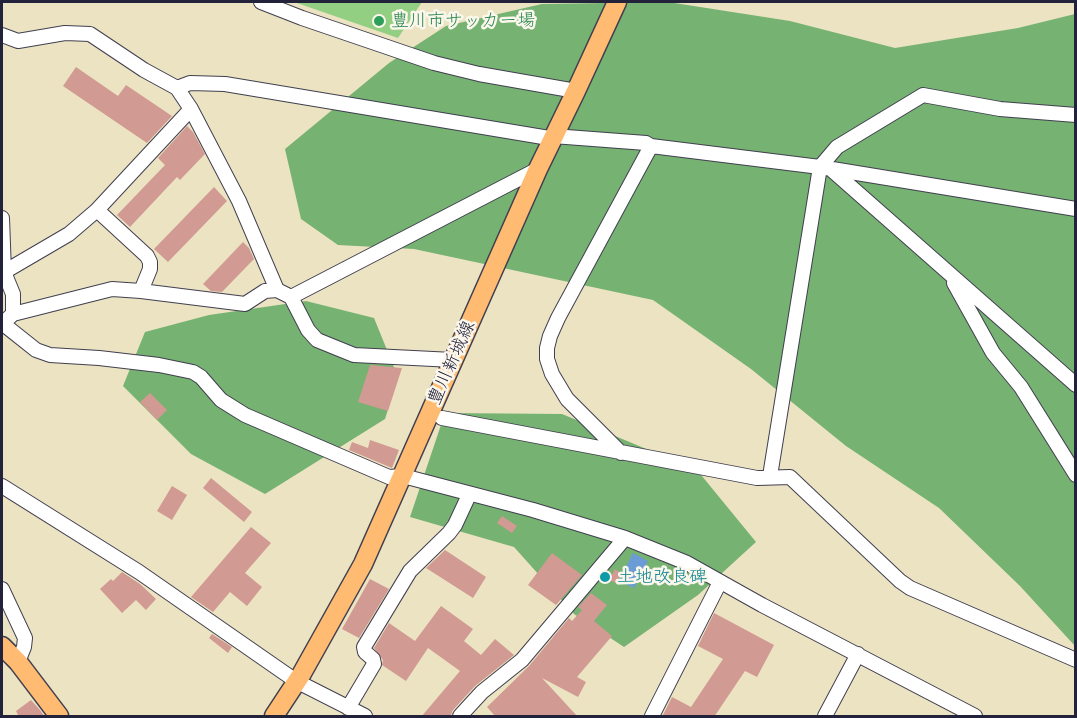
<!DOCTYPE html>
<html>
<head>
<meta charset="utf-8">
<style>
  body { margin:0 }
  #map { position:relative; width:1077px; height:718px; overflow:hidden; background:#ece3c3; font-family:"Shantell Sans",sans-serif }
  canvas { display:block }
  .frame { position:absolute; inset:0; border:3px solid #22223b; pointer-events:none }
</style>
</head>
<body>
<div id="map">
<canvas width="1077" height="718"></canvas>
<div class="frame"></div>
</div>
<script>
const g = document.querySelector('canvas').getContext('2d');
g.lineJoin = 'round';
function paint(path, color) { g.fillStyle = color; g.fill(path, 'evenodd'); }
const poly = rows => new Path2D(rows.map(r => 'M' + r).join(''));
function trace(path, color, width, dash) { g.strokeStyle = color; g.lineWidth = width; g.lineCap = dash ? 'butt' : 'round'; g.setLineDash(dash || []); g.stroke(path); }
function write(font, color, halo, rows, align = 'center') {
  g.font = font + ' "Shantell Sans","Klee One",sans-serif'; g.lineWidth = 5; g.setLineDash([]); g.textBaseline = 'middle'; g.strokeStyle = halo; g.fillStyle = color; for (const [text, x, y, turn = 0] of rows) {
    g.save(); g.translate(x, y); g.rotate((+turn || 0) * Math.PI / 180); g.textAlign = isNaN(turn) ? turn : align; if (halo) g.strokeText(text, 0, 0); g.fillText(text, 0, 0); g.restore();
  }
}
paint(poly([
  [294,2,422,2,398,38]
]), '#93cf83');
paint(poly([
  [668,2,790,21,895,48,1018,28,1075,14,1075,646,1020,586,939,508,846,446,751,369,653,300,414,249,338,245,301,219,285,149,389,63,446,26,542,4],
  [306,301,374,318,398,377,385,419,265,494,191,454,123,386,145,332,209,315],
  [445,413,562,414,697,470,756,542,698,595,624,647,574,614,514,547,410,517]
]), '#76b271');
paint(poly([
  [633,553,648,561,634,588,619,581]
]), '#6c9cd5');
paint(poly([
  [76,67,118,96,126,85,172,116,147,143,63,86],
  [187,126,193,132,205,154,180,180,177,177,130,227,117,215,165,165,158,158],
  [214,187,227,201,168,262,154,249],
  [243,242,249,248,254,259,222,292,211,291,203,284],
  [370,365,402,368,388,411,358,402],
  [150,393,167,410,157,420,140,402],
  [370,440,399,450,392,468,349,450,352,442,368,448],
  [211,478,252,512,244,522,203,488],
  [172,486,187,495,172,520,157,511],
  [502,516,517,526,512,533,497,523],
  [251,527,271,543,245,573,262,587,247,606,230,592,213,612,191,597],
  [445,550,486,577,473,598,426,568],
  [552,553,582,575,556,605,528,585],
  [615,569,621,573,616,583,609,580],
  [122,572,140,584,156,599,146,610,136,600,122,613,100,589,111,579,113,581],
  [370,579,389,589,359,638,342,629],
  [591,593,607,605,594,621,612,636,577,677,586,682,578,697,542,678,578,717,496,717,487,707,529,666,569,618,572,621,582,610,578,607],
  [441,606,473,629,464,641,481,655,495,639,514,655,475,686,453,710,450,717,421,717,460,671,428,648,406,681,382,665,383,660,374,648,389,623,415,641],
  [714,613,774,645,757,677,745,671,714,717,667,717,663,715,672,697,691,707,723,659,698,646],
  [212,634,232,647,228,653,209,638],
  [31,700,40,710,45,717,19,717,16,711]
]), '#d19a92');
const minor = poly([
  [261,2,302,18,434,63,479,74,576,91],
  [2,35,18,41,65,33,90,34,144,70,177,88,191,109,239,201,277,290],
  [177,88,190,83,225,84,549,138,553,136,646,143,651,146,820,167,1076,209],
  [833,171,1076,385],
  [97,210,147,256,150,262,150,269,141,291],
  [2,218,4,272,13,294,13,314],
  [4,272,69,234,97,210,191,109],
  [954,283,993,353,1021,387,1076,475],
  [291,297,538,169],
  [2,323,36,350,50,355,99,358,159,365,193,372,201,377,221,400,245,415,389,477,403,476,533,510,625,538,687,563,762,605,975,716],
  [2,324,13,314,112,289,141,291,245,304,265,291,277,290,291,297,308,330,317,340,354,355,453,360],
  [442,418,757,478,790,477,900,581,910,588,1076,660],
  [621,453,567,399,552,374,547,359,547,348,550,336,558,318,651,146],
  [770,476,820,167,837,147,923,95,1000,109,1076,115],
  [2,486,139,572,296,681,365,716],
  [2,589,25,638,24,647,18,662],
  [348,708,374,664,373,659,365,652,364,647,410,571,449,533,455,525,469,495],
  [460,716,482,692,522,660,625,538],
  [652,716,720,582],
  [825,716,858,654]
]);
const major = poly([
  [2,646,18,662,59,716],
  [274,716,301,675,363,564,538,169,576,91,617,2]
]);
trace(minor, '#403f4f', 16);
trace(major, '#403f4f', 21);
trace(minor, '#fff', 14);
trace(major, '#febb71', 18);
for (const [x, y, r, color] of [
  [379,21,6,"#2e9e5b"],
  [605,577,6,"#0f9aa8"]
]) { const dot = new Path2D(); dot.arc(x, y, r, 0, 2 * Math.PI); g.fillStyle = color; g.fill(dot); trace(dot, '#fbf7ec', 2); }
write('18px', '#27864d', '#fbf7ec', [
  ["豊川市サッカー場",391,21]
], 'left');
write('18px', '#22223b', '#fbf7ec', [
  ["豊川新城線",452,363,-66]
]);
write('18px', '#0d838f', '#fbf7ec', [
  ["土地改良碑",617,577]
], 'left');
</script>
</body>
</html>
